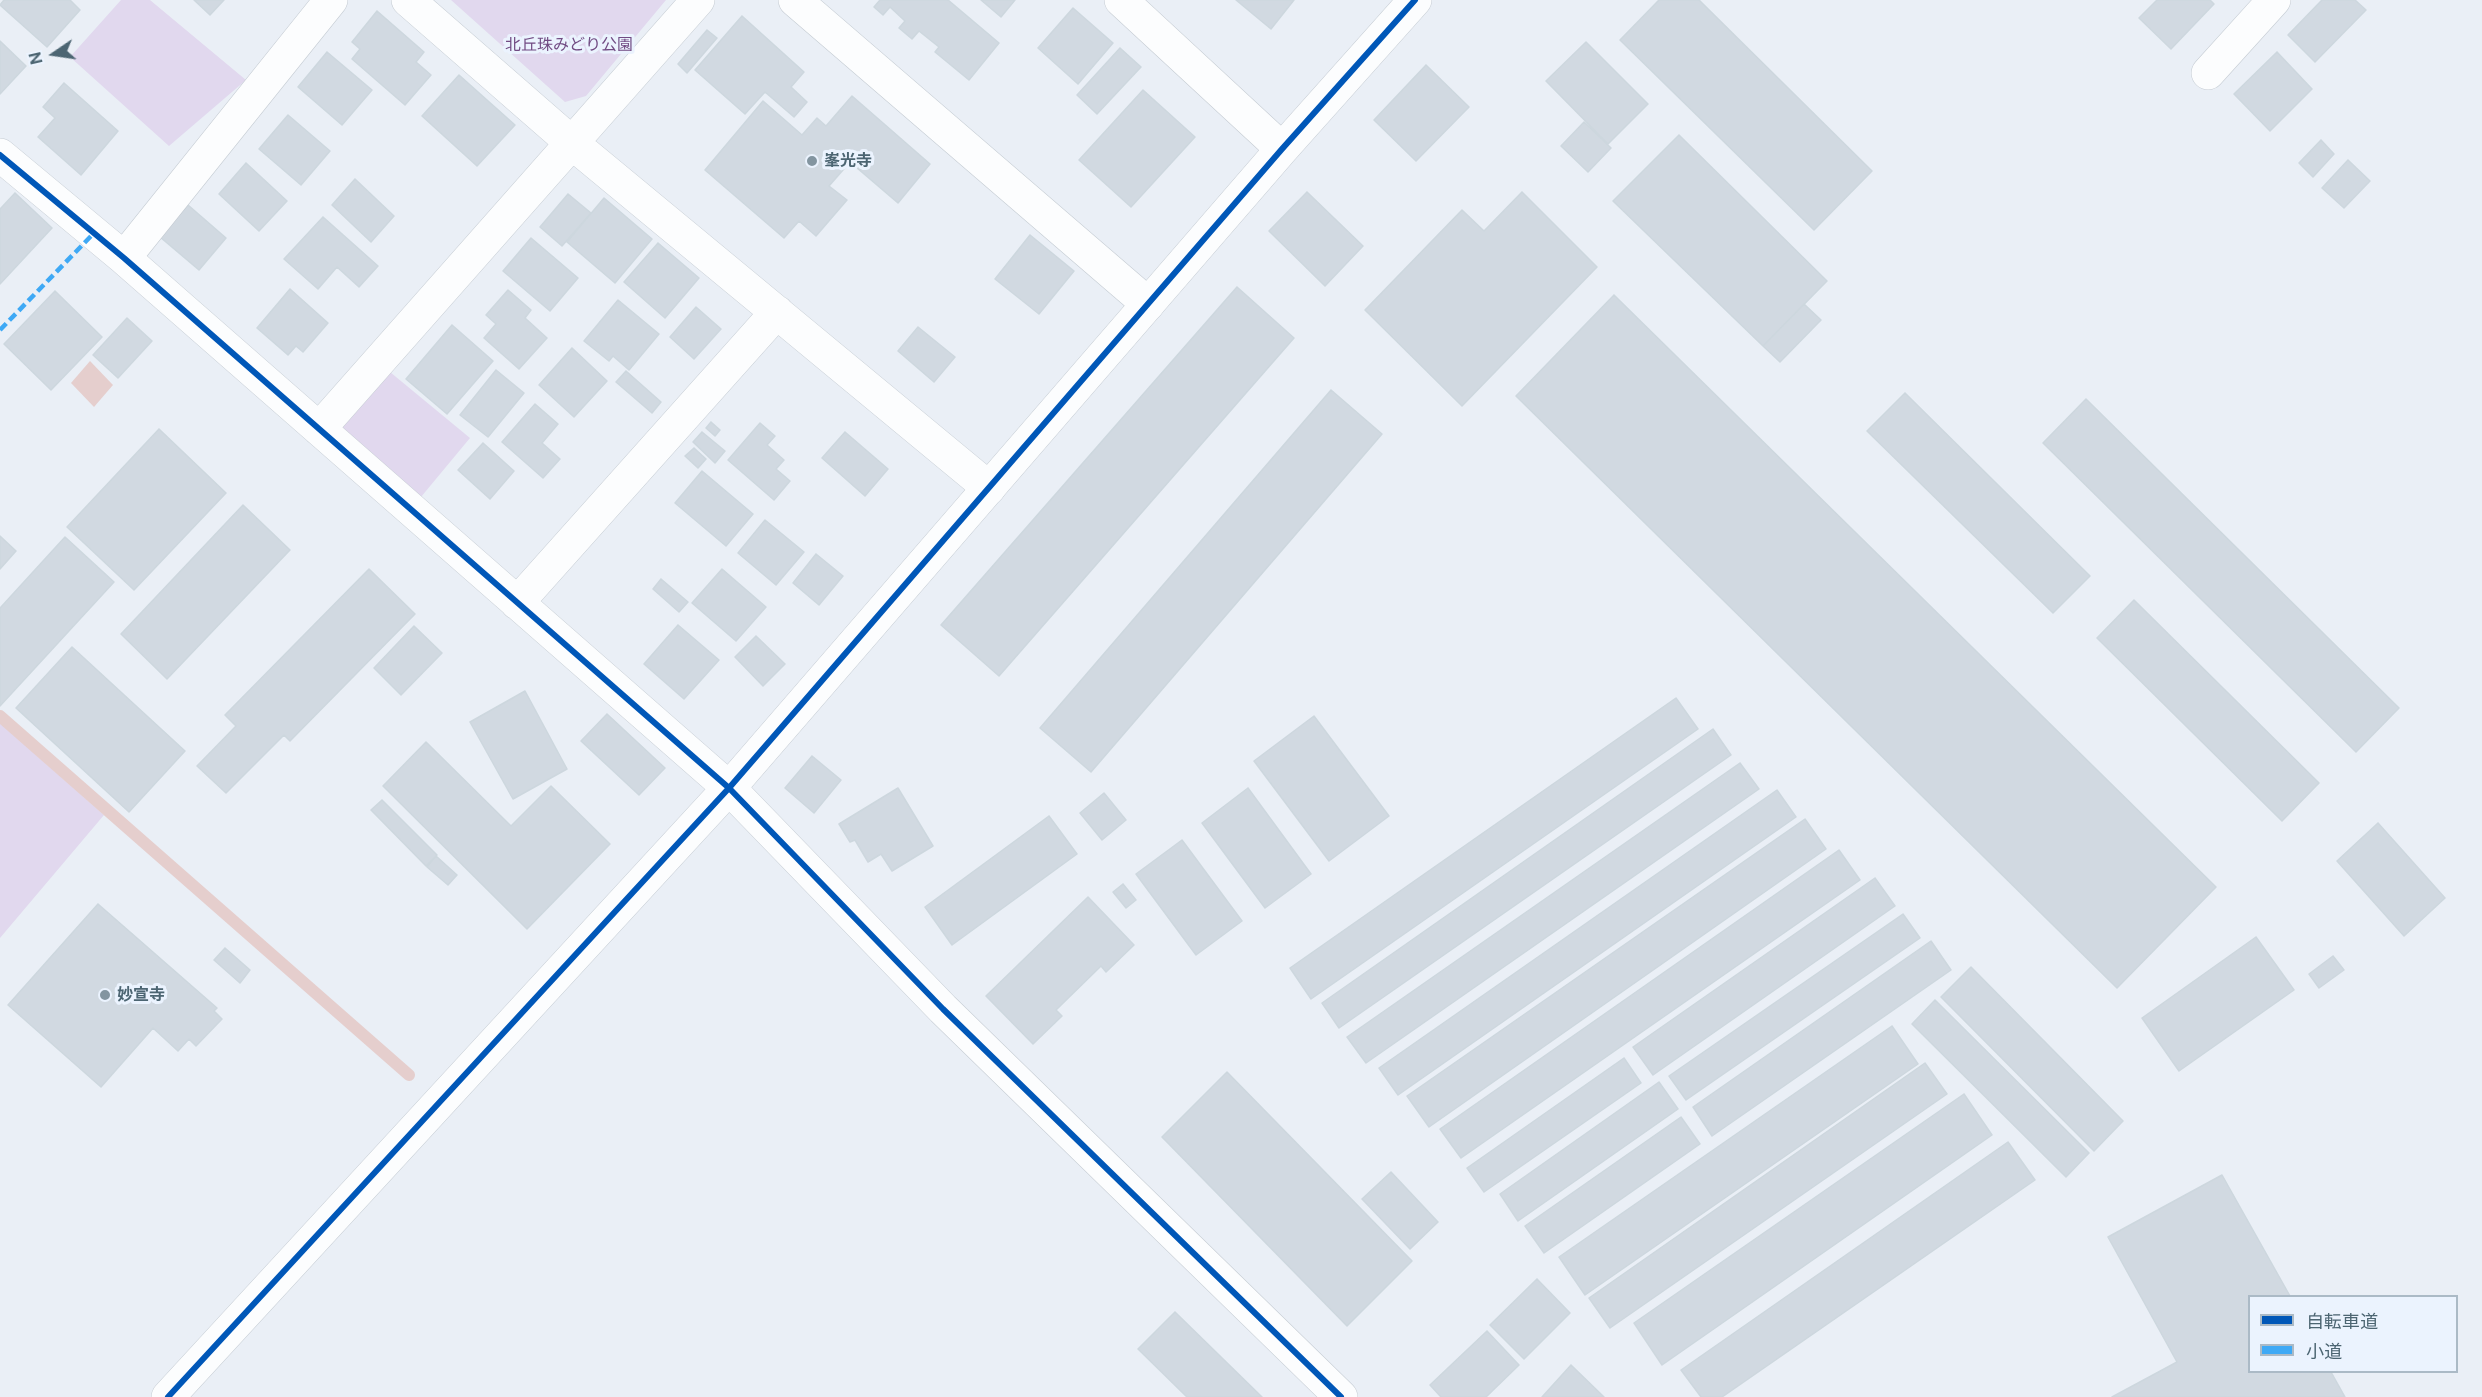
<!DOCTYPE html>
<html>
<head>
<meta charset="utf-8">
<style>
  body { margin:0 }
  #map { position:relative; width:2482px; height:1397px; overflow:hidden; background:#eaeff6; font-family:"Public Sans","Noto Sans JP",sans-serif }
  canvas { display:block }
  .legend { position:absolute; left:2248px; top:1295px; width:210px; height:78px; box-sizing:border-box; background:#ebf3fe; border:2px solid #abbac6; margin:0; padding:8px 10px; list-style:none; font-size:18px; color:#4c6572 }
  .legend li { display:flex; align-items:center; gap:12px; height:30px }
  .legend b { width:30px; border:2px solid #abbac6 }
  .north { position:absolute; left:24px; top:24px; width:60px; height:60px; -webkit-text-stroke:4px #ebf3fe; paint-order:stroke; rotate:257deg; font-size:16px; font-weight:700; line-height:24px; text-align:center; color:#4c6572 }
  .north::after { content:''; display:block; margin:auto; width:21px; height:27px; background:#4c6572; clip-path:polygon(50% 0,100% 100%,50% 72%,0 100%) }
</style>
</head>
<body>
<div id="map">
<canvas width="2482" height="1397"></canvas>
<ul class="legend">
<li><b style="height:8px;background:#0057b8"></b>自転車道</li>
<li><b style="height:8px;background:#3fa9f5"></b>小道</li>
</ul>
<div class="north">N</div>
</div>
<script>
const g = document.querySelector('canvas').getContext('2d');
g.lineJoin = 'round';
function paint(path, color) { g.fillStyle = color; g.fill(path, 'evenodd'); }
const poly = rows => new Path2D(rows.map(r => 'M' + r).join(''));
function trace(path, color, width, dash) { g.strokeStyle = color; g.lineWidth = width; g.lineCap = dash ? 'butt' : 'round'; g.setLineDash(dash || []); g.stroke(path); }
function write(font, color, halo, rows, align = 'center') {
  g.font = font + ' "Public Sans","Noto Sans JP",sans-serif'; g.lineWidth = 6; g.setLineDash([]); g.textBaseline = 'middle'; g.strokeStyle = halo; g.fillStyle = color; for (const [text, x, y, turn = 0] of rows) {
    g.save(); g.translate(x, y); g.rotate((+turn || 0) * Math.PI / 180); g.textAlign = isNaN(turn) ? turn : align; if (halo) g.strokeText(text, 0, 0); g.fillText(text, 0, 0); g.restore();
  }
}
paint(poly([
  [121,0,150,0,246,80,169,146,70,57],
  [451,0,666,0,586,96,565,102],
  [390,372,470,438,416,503,330,429],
  [0,723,104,815,0,938]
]), '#e1d8ee');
paint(poly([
  [90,361,113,385,94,407,71,383]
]), '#e5cecd');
trace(poly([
  [0,716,409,1075]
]), '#e5cecd', 12);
const building = poly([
  [4,0,70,0,80,10,47,47,0,5,4,0],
  [194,0,224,0,210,15,194,0],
  [880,0,948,0,999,43,969,80,935,52,939,47,919,31,912,39,899,28,905,21,890,7,883,15,874,7,880,0],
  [981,0,1015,0,1001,17,981,0],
  [1236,0,1294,0,1271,29,1236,0],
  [1659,0,1699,0,1872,171,1814,230,1620,40,1659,0],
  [2157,0,2210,0,2214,4,2171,49,2139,18,2157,0],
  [2322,0,2355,0,2366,10,2315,62,2288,35,2322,0],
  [1073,8,1113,43,1078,84,1038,48,1073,8],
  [377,11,424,52,416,62,431,75,405,105,352,59,360,49,352,42,377,11],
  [742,16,804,72,791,87,807,102,794,117,765,92,745,114,695,70,742,16],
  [707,30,717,38,687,73,678,64,707,30],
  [0,41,26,66,0,94,0,41],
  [1586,42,1648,104,1608,144,1546,81,1586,42],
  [1120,48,1141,67,1097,114,1077,95,1120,48],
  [327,52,372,90,342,125,298,87,327,52],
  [2277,52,2312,89,2270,131,2234,94,2277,52],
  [1426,65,1469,107,1416,161,1374,120,1426,65],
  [459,75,515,125,477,166,422,116,459,75],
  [64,83,118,131,81,175,38,137,55,118,43,107,64,83],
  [1143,90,1195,137,1131,207,1079,160,1143,90],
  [852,96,930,164,898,203,850,162,829,186,847,200,816,236,799,221,784,238,705,170,763,101,802,135,817,118,826,126,852,96],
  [288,115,330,151,301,185,259,149,288,115],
  [1584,122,1611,148,1588,172,1561,146,1584,122],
  [1679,135,1827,281,1763,346,1613,201,1679,135],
  [2321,140,2334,154,2313,177,2299,163,2321,140],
  [2348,160,2370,181,2344,208,2322,188,2348,160],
  [246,163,287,201,259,231,219,194,246,163],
  [355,179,394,216,371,242,332,205,355,179],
  [1307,192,1363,246,1325,286,1269,231,1307,192],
  [1522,192,1597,267,1462,406,1365,310,1462,210,1484,231,1522,192],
  [15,193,52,228,0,284,0,209,15,193],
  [568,194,591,213,562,246,540,227,568,194],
  [604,198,652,239,615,283,567,242,604,198],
  [188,205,226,238,199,270,160,237,188,205],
  [323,217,378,266,359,287,337,267,318,289,284,259,323,217],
  [1030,235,1074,271,1039,314,995,279,1030,235],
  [531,238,578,278,550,311,503,271,531,238],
  [658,243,699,278,665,318,624,282,658,243],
  [1237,287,1294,338,999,676,941,625,1237,287],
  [290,289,328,323,303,352,296,346,288,355,257,328,290,289],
  [508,290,531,310,525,318,547,338,519,369,484,338,496,324,486,315,508,290],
  [55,291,102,337,51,390,4,344,55,291],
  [1614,295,2216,887,2117,988,1516,396,1614,295],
  [618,300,659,334,629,370,613,356,609,361,584,341,618,300],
  [1804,304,1821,320,1780,362,1763,346,1804,304],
  [696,307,721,329,694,359,670,337,696,307],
  [127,318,152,341,118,378,93,355,127,318],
  [452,325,493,361,447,414,406,379,452,325],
  [918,327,955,357,934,382,898,351,918,327],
  [572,348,607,381,574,417,539,385,572,348],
  [496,370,524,393,488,437,460,415,496,370],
  [626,371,661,402,652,413,616,382,626,371],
  [1331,390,1382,434,1091,772,1040,728,1331,390],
  [1905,393,2090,576,2053,613,1867,431,1905,393],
  [2086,399,2399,708,2356,752,2043,443,2086,399],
  [535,404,558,424,542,443,560,459,543,478,502,442,535,404],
  [711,422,720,430,715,436,706,428,711,422],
  [760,423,775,436,767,445,784,460,776,469,790,481,774,500,728,460,760,423],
  [159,429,226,493,134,590,67,527,159,429],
  [702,432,725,451,715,463,693,442,702,432],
  [845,432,888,469,865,496,822,458,845,432],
  [483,443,514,471,490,499,458,470,483,443],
  [694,448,706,459,698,468,685,456,694,448],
  [702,471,753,514,726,546,675,503,702,471],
  [243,505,290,550,167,679,121,634,243,505],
  [765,520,804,552,776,585,738,553,765,520],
  [0,536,16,551,0,569,0,536],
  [65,537,114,582,0,706,0,608,65,537],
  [816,554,843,576,819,605,793,583,816,554],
  [369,569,415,614,290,741,284,735,226,793,197,766,236,726,225,715,369,569],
  [722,569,766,607,736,641,692,603,722,569],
  [661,579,688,602,679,612,653,589,661,579],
  [2134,600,2319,783,2282,821,2097,638,2134,600],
  [678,625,719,660,684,699,644,664,678,625],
  [414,626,442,653,401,695,374,668,414,626],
  [756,636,785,664,763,686,735,657,756,636],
  [72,647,185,751,129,812,16,708,72,647],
  [525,691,567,769,513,799,470,722,525,691],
  [1676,698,1698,729,1311,999,1290,968,1676,698],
  [607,714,665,768,639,795,581,741,607,714],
  [1314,716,1389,816,1329,861,1254,761,1314,716],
  [1713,729,1731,755,1339,1028,1322,1003,1713,729],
  [426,742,511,826,551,786,610,844,527,929,383,786,426,742],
  [812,756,841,780,814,813,785,788,812,756],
  [1740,763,1759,789,1366,1063,1347,1037,1740,763],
  [898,788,933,846,892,871,881,854,868,862,855,840,850,842,839,824,898,788],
  [1248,788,1311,874,1265,908,1202,823,1248,788],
  [1777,790,1796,817,1398,1095,1379,1068,1777,790],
  [1104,793,1126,820,1102,840,1080,813,1104,793],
  [382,800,437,855,426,866,371,810,382,800],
  [1049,816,1077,854,952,945,925,907,1049,816],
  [1805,819,1826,849,1429,1127,1407,1096,1805,819],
  [2378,823,2445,898,2404,936,2337,861,2378,823],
  [1182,840,1242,921,1196,955,1136,874,1182,840],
  [1839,850,1860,880,1461,1158,1440,1129,1839,850],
  [436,856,457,875,448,885,427,867,436,856],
  [1875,878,1895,906,1653,1075,1633,1047,1875,878],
  [1123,884,1136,900,1126,908,1113,892,1123,884],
  [1088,897,1134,945,1106,972,1101,966,1056,1010,1062,1016,1033,1044,986,996,1088,897],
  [98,904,217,1008,214,1011,222,1019,196,1046,189,1039,178,1051,153,1028,101,1087,8,1005,98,904],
  [1903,914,1920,938,1686,1100,1669,1076,1903,914],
  [2256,937,2294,990,2179,1071,2142,1018,2256,937],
  [1931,941,1951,970,1712,1136,1693,1107,1931,941],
  [225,948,250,970,240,983,214,960,225,948],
  [2333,956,2344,970,2319,988,2309,974,2333,956],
  [1971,967,2123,1121,2094,1151,1941,997,1971,967],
  [1935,1000,2089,1153,2066,1177,1912,1024,1935,1000],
  [1892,1026,1918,1064,1585,1295,1559,1257,1892,1026],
  [1624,1058,1641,1083,1484,1192,1467,1168,1624,1058],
  [1925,1063,1947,1094,1610,1328,1589,1298,1925,1063],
  [1227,1072,1412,1261,1347,1326,1162,1137,1227,1072],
  [1659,1082,1678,1109,1518,1221,1500,1194,1659,1082],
  [1964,1094,1992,1135,1662,1365,1634,1323,1964,1094],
  [1681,1117,1700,1144,1544,1253,1525,1226,1681,1117],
  [2008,1142,2035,1180,1722,1397,1701,1397,1681,1370,2008,1142],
  [1391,1172,1438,1222,1410,1249,1362,1199,1391,1172],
  [2222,1175,2290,1296,2250,1296,2250,1372,2331,1372,2345,1397,2112,1397,2177,1362,2108,1237,2222,1175],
  [1537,1279,1570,1313,1524,1359,1490,1325,1537,1279],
  [1175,1312,1262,1397,1187,1397,1138,1349,1175,1312],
  [1487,1331,1519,1365,1486,1397,1441,1397,1430,1385,1487,1331],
  [1571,1365,1604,1397,1542,1397,1571,1365]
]);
paint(building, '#d1d9e1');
trace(building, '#cdd7de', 1.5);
const minor = poly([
  [408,0,572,143,989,488],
  [795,0,1148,304],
  [2208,73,2274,0],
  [0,155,124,258,729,788,943,1009,1341,1397],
  [124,258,331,0],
  [319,429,698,0],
  [517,603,777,312],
  [168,1397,729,788]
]);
const tertiary = poly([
  [1121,0,1282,149],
  [729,788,1282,149,1415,0]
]);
trace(minor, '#c4cbd2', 34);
trace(tertiary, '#c4cbd2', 34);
trace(minor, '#fcfdfe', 33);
trace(tertiary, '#fcfdfe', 33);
trace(poly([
  [0,330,94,233]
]), '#3fa9f5', 4.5, [9, 4.5]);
trace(poly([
  [0,155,124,258,729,788,943,1009,1341,1397],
  [168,1397,729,788,1282,149,1415,0]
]), '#0057b8', 6);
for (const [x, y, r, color] of [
  [812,161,6,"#8395a0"],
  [105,995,6,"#8395a0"]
]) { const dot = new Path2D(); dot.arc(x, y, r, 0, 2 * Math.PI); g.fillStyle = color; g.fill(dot); trace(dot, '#ebf3fe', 2); }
write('16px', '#714b83', '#ebf3fe', [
  ["北丘珠みどり公園",569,45]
]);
write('bold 16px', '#4c6572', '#ebf3fe', [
  ["峯光寺",824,161],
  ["妙宣寺",117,995]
], 'left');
</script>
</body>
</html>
